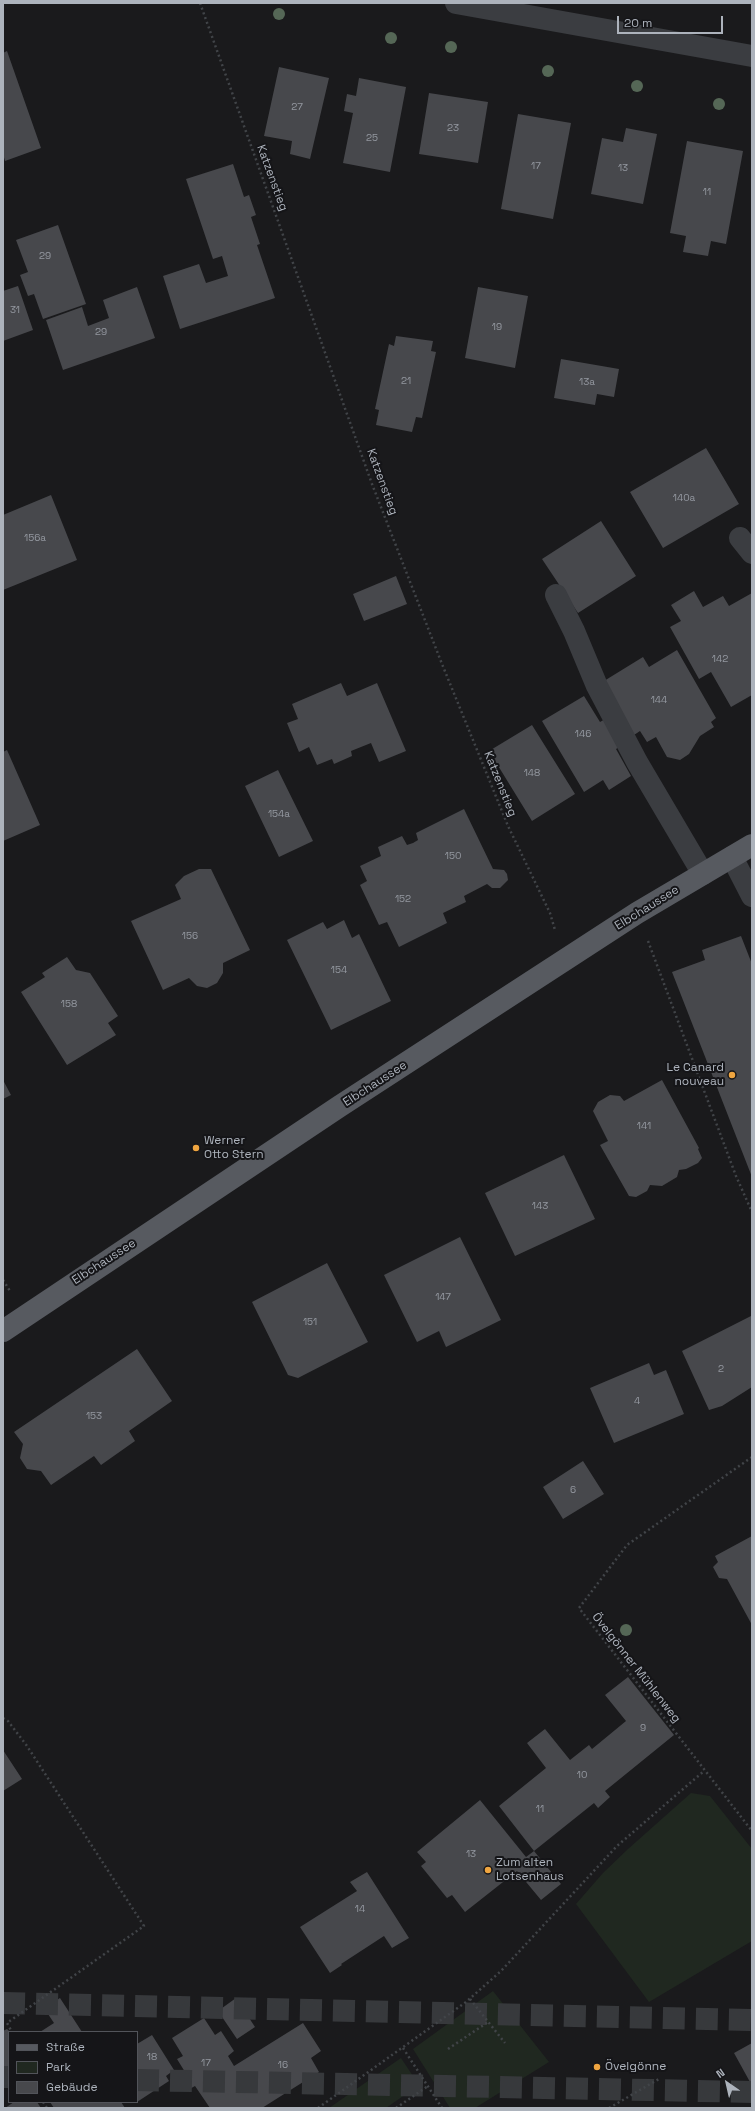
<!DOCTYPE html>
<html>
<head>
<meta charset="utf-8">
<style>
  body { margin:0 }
  #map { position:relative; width:755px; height:2111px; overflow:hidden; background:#1a1a1c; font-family:"Space Grotesk",sans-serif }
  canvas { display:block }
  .frame { position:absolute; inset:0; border:4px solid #adb3bc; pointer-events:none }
  .legend { position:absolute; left:8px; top:2031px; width:130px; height:72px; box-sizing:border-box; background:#151518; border:1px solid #52545a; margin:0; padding:5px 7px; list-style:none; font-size:12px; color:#adb3bc }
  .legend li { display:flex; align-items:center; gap:8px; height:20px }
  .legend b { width:20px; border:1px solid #52545a }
  .north { position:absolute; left:707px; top:2063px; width:40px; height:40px; -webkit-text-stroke:3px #151518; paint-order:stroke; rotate:326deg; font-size:11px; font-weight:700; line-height:16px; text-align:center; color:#adb3bc }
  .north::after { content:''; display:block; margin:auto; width:14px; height:18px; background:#adb3bc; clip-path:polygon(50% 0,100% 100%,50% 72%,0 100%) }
  .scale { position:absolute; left:617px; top:16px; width:106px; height:18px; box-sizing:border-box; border:2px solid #adb3bc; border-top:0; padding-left:5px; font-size:12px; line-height:14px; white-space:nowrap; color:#adb3bc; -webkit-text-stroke:3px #151518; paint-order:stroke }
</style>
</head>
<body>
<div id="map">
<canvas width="755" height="2111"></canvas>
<div class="frame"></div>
<ul class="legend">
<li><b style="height:5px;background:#575a60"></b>Straße</li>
<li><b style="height:11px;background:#202820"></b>Park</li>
<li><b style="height:11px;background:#47484c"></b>Gebäude</li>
</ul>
<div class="north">N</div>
<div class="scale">20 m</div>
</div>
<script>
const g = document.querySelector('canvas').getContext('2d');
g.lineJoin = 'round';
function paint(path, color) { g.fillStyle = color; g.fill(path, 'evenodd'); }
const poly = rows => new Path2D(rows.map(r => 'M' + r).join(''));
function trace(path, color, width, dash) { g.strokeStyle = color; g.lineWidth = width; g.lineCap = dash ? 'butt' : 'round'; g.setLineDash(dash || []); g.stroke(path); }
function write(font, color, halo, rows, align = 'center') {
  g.font = font + ' "Space Grotesk",sans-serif'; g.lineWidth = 4; g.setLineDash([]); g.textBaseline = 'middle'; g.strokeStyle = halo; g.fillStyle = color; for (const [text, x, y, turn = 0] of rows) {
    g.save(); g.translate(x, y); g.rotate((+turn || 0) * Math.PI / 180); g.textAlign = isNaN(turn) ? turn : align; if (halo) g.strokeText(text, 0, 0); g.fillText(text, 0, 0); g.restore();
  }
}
paint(poly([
  [691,1793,710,1796,752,1849,752,1941,649,2002,576,1904,603,1873,628,1849],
  [493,1991,549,2062,475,2108,450,2108,413,2049],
  [401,2058,419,2085,386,2108,329,2108]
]), '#202820');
paint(poly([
  [7,51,41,148,5,161,3,154,3,53],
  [279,67,329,78,310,159,290,154,292,141,264,136],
  [359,78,406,87,390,172,343,163,353,113,344,111,347,94,356,96],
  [429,93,488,102,478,163,419,154],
  [518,114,571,123,553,219,501,209],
  [626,128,657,134,643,204,591,194,602,138,623,142],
  [687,141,743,151,726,244,711,241,708,256,683,252,686,236,670,233],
  [233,164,244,197,249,195,256,215,251,217,260,244,257,245,275,298,180,329,163,276,199,264,206,283,228,276,222,256,213,259,186,179],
  [58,225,86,304,43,319,34,294,28,296,20,275,28,272,16,240],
  [18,286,33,330,3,341,3,291],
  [137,287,155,338,63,370,46,320,82,307,88,326,109,318,103,300],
  [478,287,528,296,515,368,465,358],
  [396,336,433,341,431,351,436,352,422,418,416,417,412,432,376,425,379,410,375,409,389,344,394,346],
  [561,359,619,369,614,397,597,394,595,405,554,398],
  [706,448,739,504,663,548,630,492],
  [51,495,77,560,3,590,3,515],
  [601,521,636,576,578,613,542,559],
  [396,576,407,604,364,621,353,594],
  [694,591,703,607,723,596,729,606,752,593,752,695,731,707,711,672,699,679,670,627,681,621,671,605],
  [677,650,716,718,711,722,714,727,700,736,689,754,680,760,667,757,656,737,647,742,640,731,631,737,604,681,643,657,649,667],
  [341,683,347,696,377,683,406,751,379,762,371,743,351,751,352,756,334,764,332,759,317,765,309,747,299,752,287,723,298,719,292,704],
  [584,696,600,722,607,718,623,745,616,749,631,776,609,790,603,780,584,792,542,721],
  [532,725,575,794,532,821,489,751],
  [7,750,40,825,3,841,3,752],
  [278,770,313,841,279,857,245,786],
  [464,809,493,869,504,870,507,874,508,880,500,888,492,888,487,884,464,896,466,902,443,913,447,923,399,947,387,922,379,925,360,885,367,881,360,866,381,856,378,847,402,836,407,845,413,843,418,840,416,833],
  [199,869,211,869,250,950,223,963,223,973,217,983,207,988,197,986,189,978,163,990,131,921,181,899,175,885,184,876],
  [344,920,352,938,359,934,391,1001,331,1030,287,940,323,922,327,929],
  [741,936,752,964,752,1177,672,972,705,960,702,950],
  [67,957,76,970,90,973,118,1016,108,1023,116,1035,67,1065,21,992,45,977,42,973],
  [3,1080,11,1095,3,1099],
  [662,1080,699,1148,698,1149,702,1158,698,1163,686,1169,679,1170,677,1177,662,1186,650,1185,647,1191,636,1197,629,1196,600,1145,608,1141,593,1111,598,1102,610,1095,620,1096,624,1101],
  [564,1155,595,1219,515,1256,485,1193],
  [460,1237,501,1320,446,1347,439,1331,417,1342,384,1275],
  [327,1263,368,1342,298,1378,288,1375,252,1302],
  [751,1316,752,1387,722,1406,709,1410,682,1351],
  [137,1349,172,1401,129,1431,135,1441,101,1465,94,1456,51,1485,41,1471,27,1469,20,1458,23,1444,14,1432],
  [649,1363,654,1375,666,1370,684,1414,614,1443,590,1388],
  [583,1461,604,1494,563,1519,543,1487],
  [752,1536,752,1625,727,1579,719,1578,713,1567,718,1562,715,1556],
  [628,1677,674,1735,605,1791,610,1797,598,1808,594,1803,534,1851,499,1806,546,1768,527,1743,545,1729,570,1760,589,1745,592,1749,626,1721,605,1695],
  [3,1750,22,1779,3,1791],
  [480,1800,526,1857,534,1851,561,1884,541,1900,517,1871,465,1912,452,1895,447,1898,421,1866,426,1862,417,1852],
  [367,1872,409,1938,392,1948,384,1936,341,1964,342,1965,330,1973,300,1927,357,1891,350,1882],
  [60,1998,82,2032,40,2032,54,2023,44,2008],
  [236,1998,255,2027,237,2039,218,2011],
  [204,2018,215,2035,221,2031,234,2051,228,2056,234,2066,303,2023,321,2051,311,2058,319,2072,262,2108,210,2108,195,2086,188,2090,179,2076,185,2072,177,2059,183,2056,172,2038],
  [7,2029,9,2031,9,2079,3,2083,3,2031],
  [152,2035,174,2070,166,2076,169,2081,137,2102,137,2044],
  [752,2043,752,2081,750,2082,734,2053],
  [14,2102,37,2102,41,2108,5,2108],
  [50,2102,121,2102,125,2108,54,2108]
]), '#47484c');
trace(poly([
  [3,2003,752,2020],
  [3,2077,9,2077],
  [137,2080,752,2092]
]), '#37393c', 22, [22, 11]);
trace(poly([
  [200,3,372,484,442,664,508,826,550,913,555,930],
  [648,941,736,1176,752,1212],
  [3,1280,10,1291],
  [752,1457,627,1545,579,1608,752,1831],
  [3,1718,8,1721,27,1746,144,1926,7,2023,12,2032],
  [470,1999,505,2043],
  [403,2048,442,2108],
  [448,2049,488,2022],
  [43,2102,47,2108],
  [318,2108,466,2002,501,1971,617,1846,704,1771],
  [396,2108,428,2086],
  [609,2108,659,2079]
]), '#414448', 2.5, [2, 3]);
trace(poly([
  [456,3,752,56],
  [740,538,752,553],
  [556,595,574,631,597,686,637,762,703,874],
  [732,857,752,896]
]), '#3b3d41', 22);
trace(poly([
  [3,1331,340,1106,637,913,752,845]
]), '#575a60', 22);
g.fillStyle = '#556756';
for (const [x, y] of [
  [279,14],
  [391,38],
  [451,47],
  [548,71],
  [637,86],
  [719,104],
  [626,1630]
]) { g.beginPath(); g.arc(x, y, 6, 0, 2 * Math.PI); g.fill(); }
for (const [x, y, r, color] of [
  [732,1075,4,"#efa540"],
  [196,1148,4,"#efa540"],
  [488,1870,4,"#efa540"],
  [597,2067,4,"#efa540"]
]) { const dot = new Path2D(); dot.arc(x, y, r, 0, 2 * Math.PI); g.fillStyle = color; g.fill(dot); trace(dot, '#151518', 1.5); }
write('10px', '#9498a0', null, [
  ["27",297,107],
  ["23",453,128],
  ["25",372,138],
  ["17",536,166],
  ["13",623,168],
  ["11",707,192],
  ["29",45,256],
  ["31",15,310],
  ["19",497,327],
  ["29",101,332],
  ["21",406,381],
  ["13a",587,382],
  ["140a",684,498],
  ["156a",35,538],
  ["142",720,659],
  ["144",659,700],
  ["146",583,734],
  ["148",532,773],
  ["154a",279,814],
  ["150",453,856],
  ["152",403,899],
  ["156",190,936],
  ["154",339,970],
  ["158",69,1004],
  ["141",644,1126],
  ["143",540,1206],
  ["147",443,1297],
  ["151",310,1322],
  ["2",721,1369],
  ["4",637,1401],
  ["153",94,1416],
  ["6",573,1490],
  ["9",643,1728],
  ["10",582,1775],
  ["11",540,1809],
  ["13",471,1854],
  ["14",360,1909],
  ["18",152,2057],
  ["17",206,2063],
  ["16",283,2065]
]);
write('12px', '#adb3bc', '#151518', [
  ["Katzenstieg",272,178,70],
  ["Katzenstieg",382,482,70],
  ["Katzenstieg",500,784,68],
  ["Elbchaussee",647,908,-32],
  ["Elbchaussee",375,1084,-33],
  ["Elbchaussee",104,1262,-33],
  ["Övelgönner Mühlenweg",636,1668,52]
]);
write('12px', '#adb3bc', '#151518', [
  ["Le Canard",724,1068,"right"],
  ["nouveau",724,1082,"right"],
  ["Werner",204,1141],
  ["Otto Stern",204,1155],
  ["Zum alten",496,1863],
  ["Lotsenhaus",496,1877],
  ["Övelgönne",605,2067]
], 'left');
</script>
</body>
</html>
